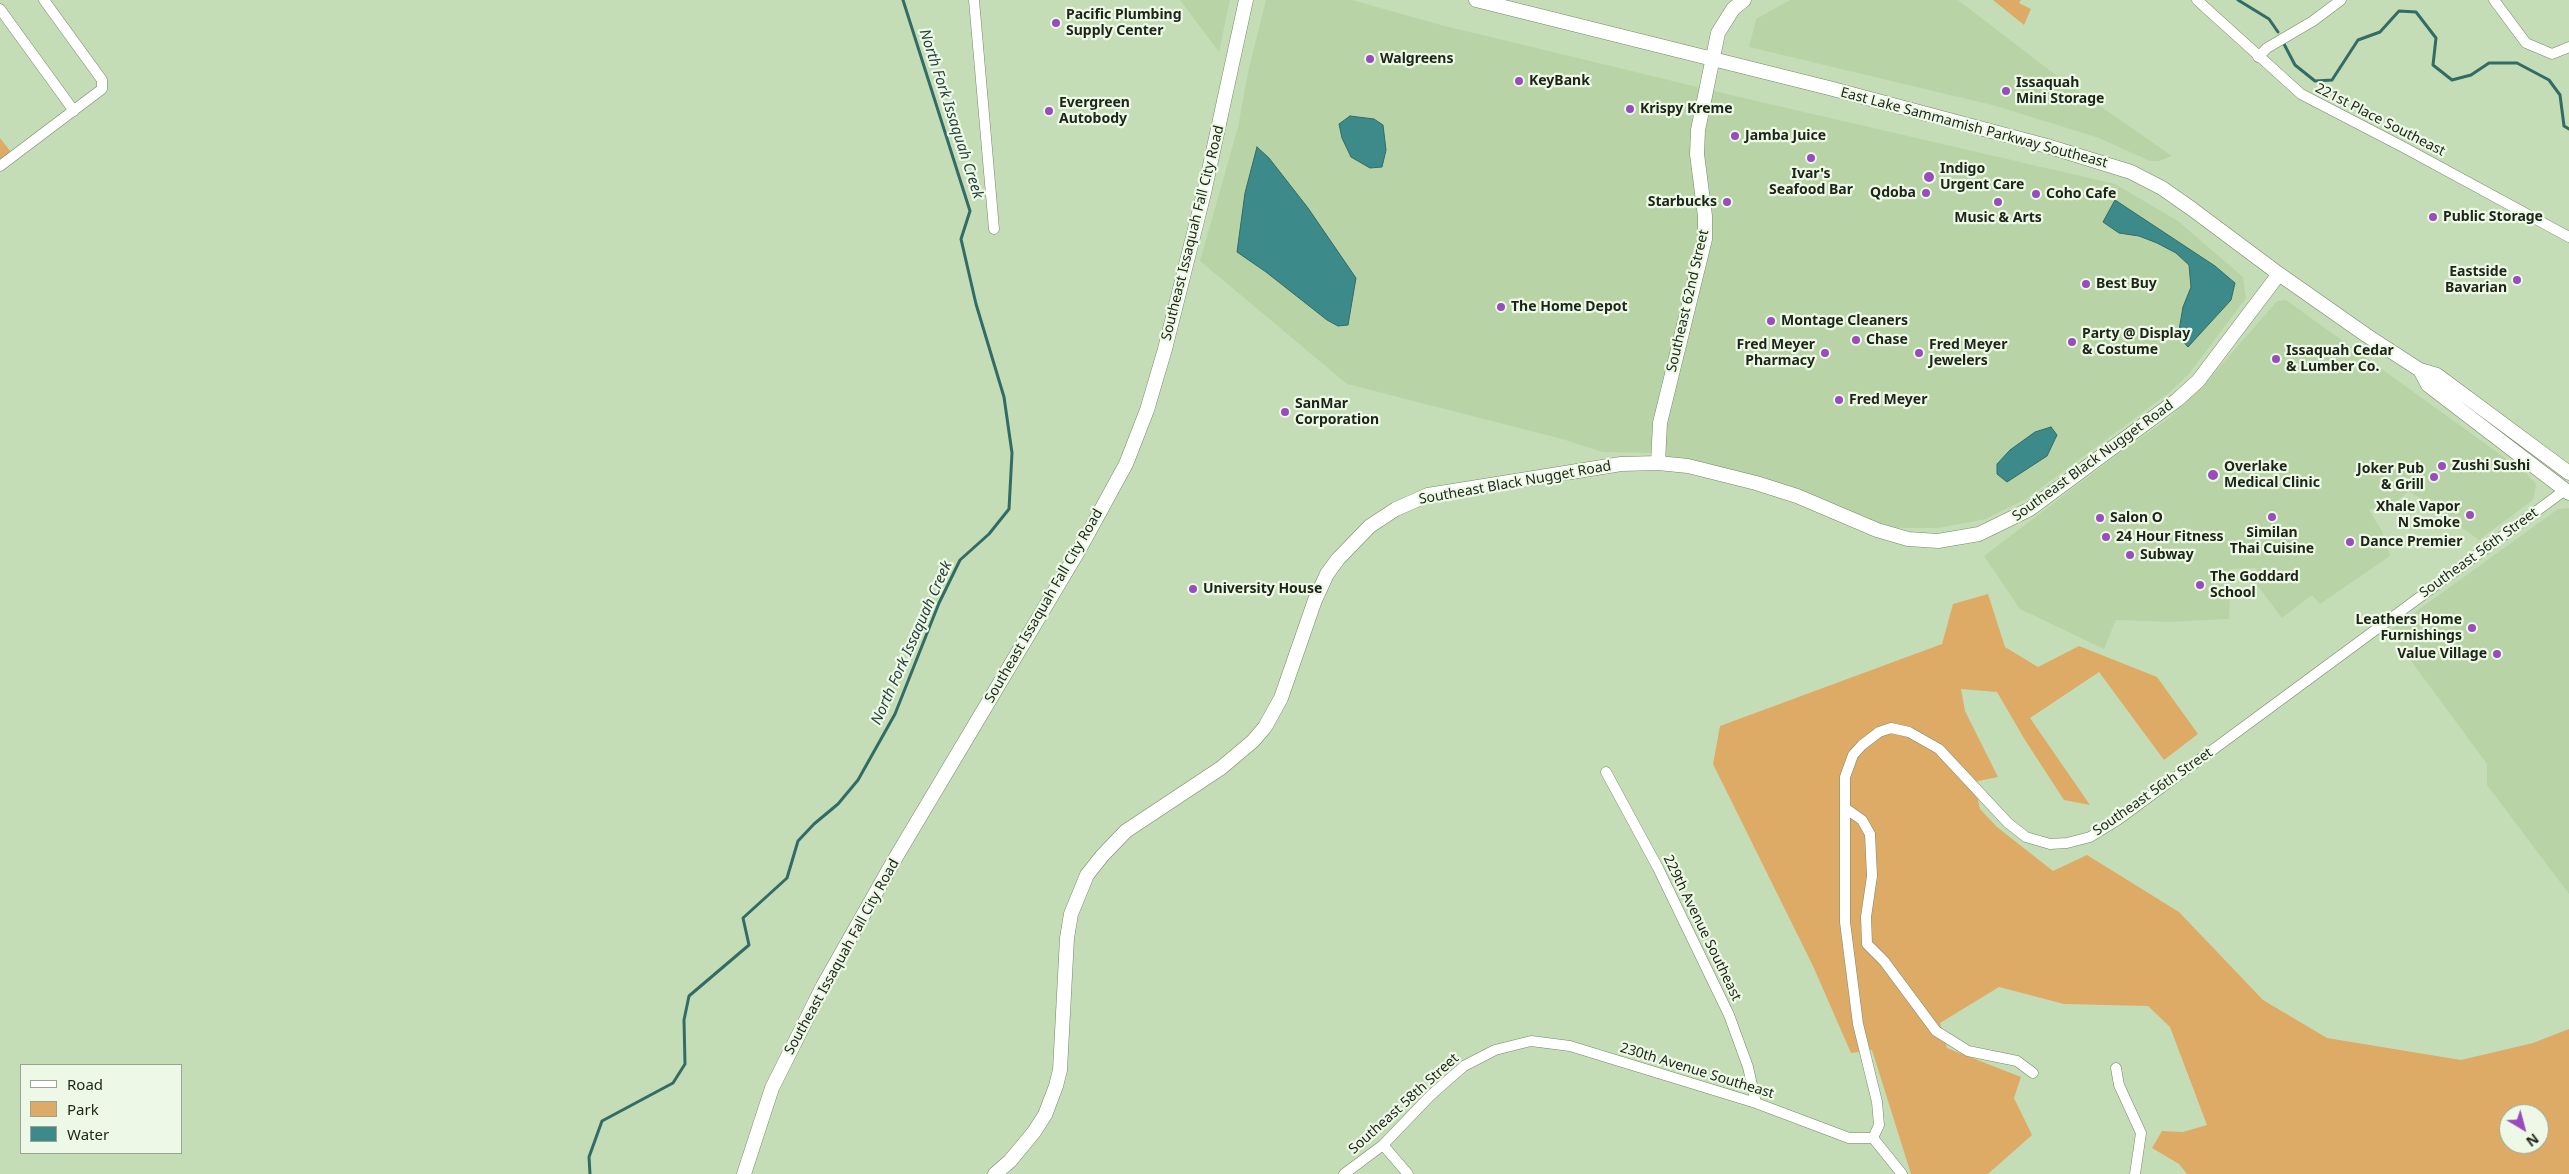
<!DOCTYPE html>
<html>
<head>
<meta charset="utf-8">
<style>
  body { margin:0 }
  #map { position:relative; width:2569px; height:1174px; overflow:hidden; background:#c5ddb6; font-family:"Noto Sans",sans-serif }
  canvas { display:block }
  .legend { position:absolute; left:20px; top:1064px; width:162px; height:90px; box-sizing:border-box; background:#edf9e6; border:1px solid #99a493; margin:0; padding:6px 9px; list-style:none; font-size:15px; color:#1c2517 }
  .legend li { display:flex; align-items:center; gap:10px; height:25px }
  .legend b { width:25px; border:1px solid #99a493 }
  .north { position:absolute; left:2499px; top:1104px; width:50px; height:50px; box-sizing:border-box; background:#edf9e6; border:1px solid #99a493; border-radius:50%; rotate:143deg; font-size:14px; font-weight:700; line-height:20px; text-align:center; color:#1c2517 }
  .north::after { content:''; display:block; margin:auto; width:18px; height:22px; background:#994cbd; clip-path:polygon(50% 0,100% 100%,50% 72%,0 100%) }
</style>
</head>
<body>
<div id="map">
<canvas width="2569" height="1174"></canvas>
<ul class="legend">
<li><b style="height:6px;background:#fff"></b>Road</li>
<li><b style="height:14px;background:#deab66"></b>Park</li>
<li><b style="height:14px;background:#3c8a89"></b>Water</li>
</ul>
<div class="north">N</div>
</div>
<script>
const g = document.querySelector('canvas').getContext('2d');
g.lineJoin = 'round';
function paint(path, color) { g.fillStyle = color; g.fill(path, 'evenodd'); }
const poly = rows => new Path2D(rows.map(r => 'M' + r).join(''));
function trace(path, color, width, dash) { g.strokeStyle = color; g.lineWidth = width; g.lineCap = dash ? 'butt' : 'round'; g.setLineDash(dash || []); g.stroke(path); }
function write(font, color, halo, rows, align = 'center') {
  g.font = font + ' "Noto Sans",sans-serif'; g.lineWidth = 4.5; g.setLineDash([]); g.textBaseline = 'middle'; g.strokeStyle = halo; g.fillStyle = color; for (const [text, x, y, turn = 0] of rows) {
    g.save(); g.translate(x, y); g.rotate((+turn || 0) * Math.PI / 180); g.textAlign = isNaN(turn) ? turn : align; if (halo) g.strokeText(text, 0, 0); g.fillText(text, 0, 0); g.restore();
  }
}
paint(poly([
  [1180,0,1230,0,1219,52],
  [1266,0,1352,0,1441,25,1731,95,2115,184,2178,221,2243,277,2246,298,2189,374,2170,392,2026,499,1986,519,1938,528,1878,528,1766,482,1652,453,1603,452,1562,439,1347,384,1200,261,1238,127,1248,72],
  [1790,0,1958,0,2057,76,2172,156,2159,161,2150,161,2099,138,1996,106,1749,47,1756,19],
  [2286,300,2526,473,2536,484,2533,500,2479,540,2409,491,2396,502,2369,510,2382,531,2390,556,2320,604,2312,595,2282,618,2257,585,2261,578,2256,568,2231,569,2229,619,2169,622,2116,620,2104,649,2020,609,1984,556,2118,454,2169,418,2202,387,2277,301],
  [2569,508,2569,894,2487,785,2487,764,2389,631,2558,509]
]), '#b8d4a7');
paint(poly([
  [1993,0,2021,0,2019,3,2031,9,2024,25],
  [0,138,14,156,0,166],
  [1988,594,2005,647,2038,667,2079,646,2157,677,2198,734,2164,760,2099,672,2030,718,2090,805,2064,800,2025,740,1997,692,1961,689,1965,711,1998,777,1974,782,1980,809,1997,827,2053,871,2087,855,2179,912,2263,1000,2327,1038,2461,1060,2533,1043,2569,1029,2569,1174,2187,1174,2179,1164,2152,1148,2162,1131,2183,1132,2207,1125,2170,1027,2148,1006,2064,1004,1999,987,1940,1023,1947,1048,2021,1077,2014,1098,2032,1135,1988,1174,1911,1174,1872,1050,1851,1053,1813,966,1713,764,1720,726,1942,644,1953,604],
  [2509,1114,2539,1114,2539,1144,2509,1144]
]), '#deab66');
const water = poly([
  [1350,116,1374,119,1383,125,1386,150,1382,167,1370,168,1351,157,1342,138,1339,124,1350,116],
  [1257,147,1269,158,1308,208,1356,278,1348,325,1338,326,1327,320,1266,272,1237,252,1245,193,1257,147],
  [2115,200,2215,266,2235,283,2231,300,2188,347,2178,336,2183,307,2191,287,2189,265,2176,253,2157,243,2139,236,2119,233,2103,222,2115,200],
  [2051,427,2057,435,2047,456,2007,482,1997,474,1997,464,2010,450,2035,432,2051,427]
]);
paint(water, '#3c8a89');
trace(water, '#326c67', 1);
trace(poly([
  [2238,0,2269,19,2278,32],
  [2284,44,2295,65,2315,81,2332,80,2358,40,2380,32,2399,11,2416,12,2436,38,2433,65,2452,80,2471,75,2489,63,2517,63,2549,80,2560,95,2564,126,2569,129],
  [590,1174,589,1157,602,1121,673,1083,685,1064,684,1020,689,996,749,945,743,918,787,878,798,841,814,824,838,804,858,780,895,714,939,603,960,560,989,534,1009,509,1012,453,1004,397,976,304,961,239,970,211,903,0]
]), '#326c67', 3);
const street = poly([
  [974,0,994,229],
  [2197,0,2301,94,2405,148,2569,237],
  [2494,0,2526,43,2552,54,2569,47],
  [0,9,74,111],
  [2258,57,2267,48,2313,21,2341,0],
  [0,166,102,89,102,80,44,0],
  [1606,772,1658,868,1729,1015,1748,1067,1756,1103],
  [1845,808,1862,820,1870,834,1872,876,1866,917,1867,944,1884,961,1936,1031,1968,1051,2017,1061,2033,1073],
  [2116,1068,2119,1085,2141,1133,2135,1174],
  [1873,1138,1879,1125,1877,1102,1858,1024,1845,922,1845,777,1853,755,1862,745,1879,732,1891,728,1909,732,1939,749,2008,823,2026,837,2050,844,2067,843,2090,837,2119,819,2565,490],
  [1873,1138,1902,1174],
  [1383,1145,1408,1174],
  [1344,1174,1383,1145,1430,1096,1464,1066,1495,1050,1531,1041,1570,1046,1756,1103,1849,1138,1873,1138]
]);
const secondary = poly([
  [1476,0,1829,88,2047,146,2131,172,2162,188,2192,209,2279,274,2366,335,2420,370,2437,375,2569,473],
  [2420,370,2428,385,2569,493],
  [1658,463,1660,423,1705,239,1705,216,1697,154,1698,130,1718,33,1733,9,1744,0],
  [744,1174,772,1088,823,986,896,857,1079,550,1126,464,1147,410,1165,349,1204,193,1246,0],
  [995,1174,1010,1161,1034,1132,1045,1115,1056,1086,1060,1070,1067,938,1071,914,1087,875,1102,856,1126,831,1221,768,1253,741,1265,727,1281,698,1315,600,1327,574,1338,559,1370,526,1396,509,1428,495,1621,464,1658,463,1688,466,1756,483,1797,496,1877,530,1908,539,1938,541,1979,534,2030,509,2177,400,2198,381,2279,274]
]);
trace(street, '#748966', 11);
trace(secondary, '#748966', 15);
trace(street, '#fff', 10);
trace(secondary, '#fff', 14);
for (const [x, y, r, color] of [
  [1056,23,5,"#994cbd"],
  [1370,59,5,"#994cbd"],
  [1519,81,5,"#994cbd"],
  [2006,91,5,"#994cbd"],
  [1630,109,5,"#994cbd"],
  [1049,111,5,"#994cbd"],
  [1735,136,5,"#994cbd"],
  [1811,158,5,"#994cbd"],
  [1929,177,6,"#994cbd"],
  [1926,193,5,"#994cbd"],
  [2036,194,5,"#994cbd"],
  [1727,202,5,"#994cbd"],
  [1998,202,5,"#994cbd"],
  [2433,217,5,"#994cbd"],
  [2517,280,5,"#994cbd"],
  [2086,284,5,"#994cbd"],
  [1501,307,5,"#994cbd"],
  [1771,321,5,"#994cbd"],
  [1856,340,5,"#994cbd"],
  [2072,342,5,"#994cbd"],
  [1825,353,5,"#994cbd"],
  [1919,353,5,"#994cbd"],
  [2276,359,5,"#994cbd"],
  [1839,400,5,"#994cbd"],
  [1285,412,5,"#994cbd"],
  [2442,466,5,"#994cbd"],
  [2213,475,6,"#994cbd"],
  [2434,477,5,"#994cbd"],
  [2470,515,5,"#994cbd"],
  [2272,517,5,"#994cbd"],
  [2100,518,5,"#994cbd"],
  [2106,537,5,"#994cbd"],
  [2350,542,5,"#994cbd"],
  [2130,555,5,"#994cbd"],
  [2200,585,5,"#994cbd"],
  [1193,589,5,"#994cbd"],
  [2472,628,5,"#994cbd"],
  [2497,654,5,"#994cbd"]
]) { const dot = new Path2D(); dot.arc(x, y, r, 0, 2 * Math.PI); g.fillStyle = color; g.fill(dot); trace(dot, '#edf9e6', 2); }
write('bold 14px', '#1c2517', '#edf9e6', [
  ["Pacific Plumbing",1066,15],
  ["Supply Center",1066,31],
  ["Walgreens",1380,59],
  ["KeyBank",1529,81],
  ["Issaquah",2016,83],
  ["Mini Storage",2016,99],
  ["Evergreen",1059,103],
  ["Autobody",1059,119],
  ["Krispy Kreme",1640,109],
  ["Jamba Juice",1745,136],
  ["Indigo",1940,169],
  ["Urgent Care",1940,185],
  ["Ivar's",1811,174,"center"],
  ["Seafood Bar",1811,190,"center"],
  ["Qdoba",1916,193,"right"],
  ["Coho Cafe",2046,194],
  ["Starbucks",1717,202,"right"],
  ["Public Storage",2443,217],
  ["Music & Arts",1998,218,"center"],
  ["Eastside",2507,272,"right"],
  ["Bavarian",2507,288,"right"],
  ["Best Buy",2096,284],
  ["The Home Depot",1511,307],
  ["Montage Cleaners",1781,321],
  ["Party @ Display",2082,334],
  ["& Costume",2082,350],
  ["Chase",1866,340],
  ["Fred Meyer",1815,345,"right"],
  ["Pharmacy",1815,361,"right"],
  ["Fred Meyer",1929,345],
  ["Jewelers",1929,361],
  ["Issaquah Cedar",2286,351],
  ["& Lumber Co.",2286,367],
  ["Fred Meyer",1849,400],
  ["SanMar",1295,404],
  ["Corporation",1295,420],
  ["Zushi Sushi",2452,466],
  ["Overlake",2224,467],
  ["Medical Clinic",2224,483],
  ["Joker Pub",2424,469,"right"],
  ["& Grill",2424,485,"right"],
  ["Xhale Vapor",2460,507,"right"],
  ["N Smoke",2460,523,"right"],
  ["Salon O",2110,518],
  ["Similan",2272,533,"center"],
  ["Thai Cuisine",2272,549,"center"],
  ["24 Hour Fitness",2116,537],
  ["Dance Premier",2360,542],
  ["Subway",2140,555],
  ["The Goddard",2210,577],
  ["School",2210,593],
  ["University House",1203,589],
  ["Leathers Home",2462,620,"right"],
  ["Furnishings",2462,636,"right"],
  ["Value Village",2487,654,"right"]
], 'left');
write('14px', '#1c2517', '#edf9e6', [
  ["221st Place Southeast",2380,120,27],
  ["East Lake Sammamish Parkway Southeast",1974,128,15],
  ["Southeast Issaquah Fall City Road",1193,233,-76],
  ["Southeast 62nd Street",1688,301,-77],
  ["Southeast Black Nugget Road",2093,461,-36],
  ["Southeast Black Nugget Road",1515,483,-10],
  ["Southeast 56th Street",2479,553,-36],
  ["Southeast Issaquah Fall City Road",1044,606,-60],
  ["Southeast 56th Street",2153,792,-35],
  ["229th Avenue Southeast",1702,928,64],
  ["Southeast Issaquah Fall City Road",842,957,-61],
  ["230th Avenue Southeast",1697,1071,17],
  ["Southeast 58th Street",1404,1104,-42]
]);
write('italic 15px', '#274140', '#edf9e6', [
  ["North Fork Issaquah Creek",951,114,72],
  ["North Fork Issaquah Creek",912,643,-66]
]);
</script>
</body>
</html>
